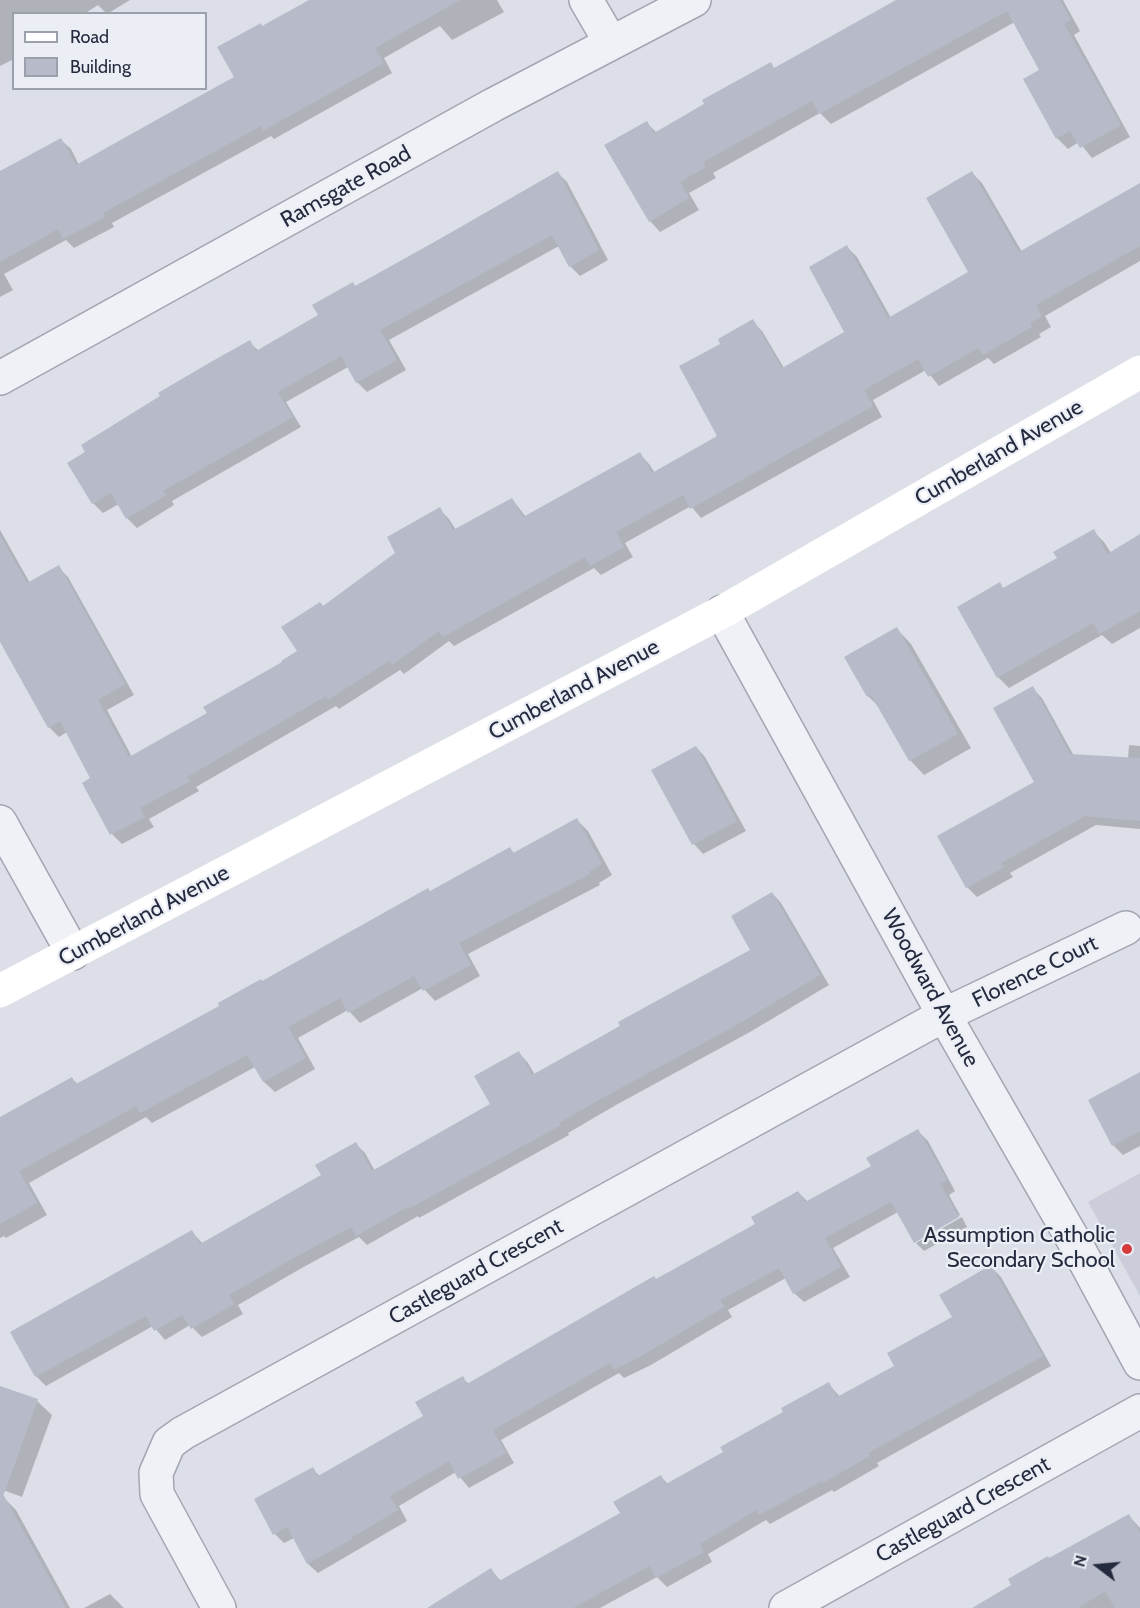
<!DOCTYPE html>
<html>
<head>
<meta charset="utf-8">
<style>
  body { margin:0 }
  #map { position:relative; width:1140px; height:1608px; overflow:hidden; background:#dddfe8; font-family:Cabin,sans-serif }
  canvas { display:block }
  .legend { position:absolute; left:12px; top:12px; width:195px; height:78px; box-sizing:border-box; background:#eceef5; border:2px solid #9ca0ac; margin:0; padding:8px 10px; list-style:none; font-size:18px; color:#252b3f }
  .legend li { display:flex; align-items:center; gap:12px; height:30px }
  .legend b { width:30px; border:2px solid #9ca0ac }
  .north { position:absolute; left:1068px; top:1536px; width:60px; height:60px; -webkit-text-stroke:4px #eceef5; paint-order:stroke; rotate:286deg; font-size:16px; font-weight:700; line-height:24px; text-align:center; color:#252b3f }
  .north::after { content:''; display:block; margin:auto; width:21px; height:27px; background:#252b3f; clip-path:polygon(50% 0,100% 100%,50% 72%,0 100%) }
</style>
</head>
<body>
<div id="map">
<canvas width="1140" height="1608"></canvas>
<ul class="legend">
<li><b style="height:8px;background:#fff"></b>Road</li>
<li><b style="height:16px;background:#b7bac8"></b>Building</li>
</ul>
<div class="north">N</div>
</div>
<script>
const g = document.querySelector('canvas').getContext('2d');
g.lineJoin = 'round';
function paint(path, color) { g.fillStyle = color; g.fill(path, 'evenodd'); }
const poly = rows => new Path2D(rows.map(r => 'M' + r).join(''));
function trace(path, color, width, dash) { g.strokeStyle = color; g.lineWidth = width; g.lineCap = dash ? 'butt' : 'round'; g.setLineDash(dash || []); g.stroke(path); }
function write(font, color, halo, rows, align = 'center') {
  g.font = font + ' Cabin,sans-serif'; g.lineWidth = 4.5; g.setLineDash([]); g.textBaseline = 'middle'; g.strokeStyle = halo; g.fillStyle = color; for (const [text, x, y, turn = 0] of rows) {
    g.save(); g.translate(x, y); g.rotate((+turn || 0) * Math.PI / 180); g.textAlign = isNaN(turn) ? turn : align; if (halo) g.strokeText(text, 0, 0); g.fillText(text, 0, 0); g.restore();
  }
}
paint(poly([
  [1140,1173,1140,1296,1088,1202]
]), '#cbceda');
paint(poly([
  [0,0,130,0,107,14,98,5,84,14,14,14,14,53,12,54,14,59,0,66],
  [312,0,497,0,504,12,452,40,440,26,384,58,392,73,274,139,271,136,112,223,114,227,74,248,66,240,4,274,13,290,0,297,0,197,61,140,71,149,79,165,236,78,263,27],
  [901,0,1063,0,1080,31,1074,35,1130,137,1092,158,1079,142,1068,149,1057,138,1041,71,1015,22,831,124,820,113,713,173,716,178,689,193,699,210,660,232,650,221,646,122,657,133,770,64,775,69],
  [557,172,567,182,608,260,580,276,570,266,559,246,389,340,406,370,367,392,357,382,348,367,286,402,301,427,172,501,174,505,137,528,127,518,119,504,103,513,93,503,69,463,249,342,259,351,320,316,353,284,356,287],
  [972,173,982,183,1022,252,1140,185,1140,261,1045,316,1051,327,1039,334,1041,337,994,364,988,358,939,386,926,370,873,400,882,417,701,518,691,506,625,543,633,557,601,575,594,568,454,646,449,641,404,674,400,670,339,709,336,706,196,787,199,791,149,819,154,827,122,844,112,834,84,784,92,779,67,732,59,737,49,727,0,639,0,530,30,583,58,567,68,577,134,695,107,710,132,757,209,714,299,652,324,607,397,553,439,509,449,519,456,530,512,499,526,517,639,453,649,464,655,473,719,437,722,344,752,321,762,331,784,368,846,333,847,247,857,257,891,318,970,273],
  [1093,531,1104,542,1111,553,1140,536,1140,628,1112,644,1102,635,1009,688,998,677,999,584,1004,589,1059,558],
  [897,629,911,644,971,748,924,775,910,760,882,710,868,696],
  [1032,688,1042,698,1074,756,1128,759,1129,745,1140,746,1140,829,1096,825,1010,873,1013,877,977,897,967,887,1036,782],
  [696,747,705,757,746,831,703,854,694,844,653,771],
  [577,820,588,831,612,875,599,883,600,885,468,954,480,976,435,1001,423,988,360,1023,348,1010,298,1038,315,1069,275,1092,264,1082,255,1067,152,1123,146,1117,29,1183,47,1215,6,1238,4,1236,0,1238,0,1124,72,1079,78,1084,510,849,515,854],
  [772,893,781,903,829,985,750,1032,616,1105,568,1133,569,1135,419,1218,418,1216,367,1245,359,1237,300,1269,238,1305,243,1314,202,1337,190,1325,165,1340,153,1326,46,1386,36,1376,12,1333,192,1232,203,1244,323,1176,355,1143,365,1153,375,1171,492,1104,519,1053,528,1063,535,1075,752,950],
  [1140,1073,1140,1146,1123,1155,1113,1145,1090,1100],
  [918,1131,928,1141,955,1191,949,1195,960,1215,916,1240,916,1242,898,1212,833,1248,850,1277,804,1302,794,1293,786,1278,728,1310,732,1317,651,1365,624,1378,619,1373,501,1440,514,1463,469,1488,456,1472,399,1506,407,1521,318,1573,308,1564,294,1538,284,1543,275,1534,312,1469,320,1476,425,1416,462,1378,469,1384,656,1281,757,1225,798,1192,808,1202,873,1166],
  [962,1217,967,1227,924,1251,916,1243],
  [991,1267,1001,1277,1051,1366,877,1463,879,1466,834,1492,832,1490,770,1524,766,1520,708,1554,712,1562,667,1587,657,1577,600,1608,468,1608,491,1570,501,1581,622,1514,661,1477,668,1484,725,1452,828,1383,840,1397,896,1367,954,1317],
  [0,1387,37,1401,52,1415,22,1497,0,1489],
  [3,1497,16,1510,70,1608,7,1608,0,1596,0,1499],
  [1129,1516,1140,1528,1140,1608,975,1608,1014,1585,1050,1560],
  [110,1594,124,1608,84,1608]
]), '#0003');
paint(poly([
  [309,0,460,0,375,48,384,63,307,106,263,131,261,126,103,213,105,217,63,239,58,229,0,262,0,171,61,138,76,165,158,119,234,77,217,47,261,23,262,26],
  [896,0,1060,0,1071,20,1064,24,1121,125,1080,148,1070,131,1056,139,1023,79,1039,70,1007,11,819,114,812,101,703,162,706,167,680,182,689,198,649,222,604,145,647,121,654,133,704,104,702,100,771,62,774,68],
  [558,171,599,250,569,267,552,235,380,330,397,360,356,383,341,356,278,392,293,417,163,491,166,495,126,519,111,493,92,504,67,463,85,452,81,445,160,396,158,393,209,363,250,340,256,351,318,315,312,305,353,282,355,286,447,235],
  [972,171,1019,252,1140,183,1140,246,1036,305,1042,316,1030,323,1032,327,983,355,978,348,928,377,918,359,864,390,873,406,690,509,683,495,616,532,624,547,590,566,585,557,443,637,439,631,392,665,390,660,328,700,326,696,187,777,190,781,140,808,145,817,110,835,82,783,90,778,60,721,48,728,0,642,0,535,27,583,59,565,125,684,98,700,129,757,207,713,203,707,282,662,281,661,297,651,281,627,320,602,323,606,395,553,387,537,440,507,453,530,512,498,523,517,640,452,652,473,717,436,679,366,720,344,718,339,753,319,782,368,844,332,809,267,847,245,888,318,968,272,926,198],
  [1094,529,1107,554,1140,534,1140,611,1099,634,1093,623,997,678,957,607,1000,582,1003,588,1057,558,1053,552],
  [897,627,958,734,909,761,871,695,867,697,844,657],
  [1033,686,1070,754,1140,758,1140,821,1085,816,1001,863,1004,867,966,888,937,836,1034,782,993,708],
  [696,746,737,821,692,845,651,770],
  [577,818,602,864,589,872,590,874,459,943,471,965,423,991,414,976,348,1013,340,998,288,1027,306,1058,263,1082,247,1055,140,1113,136,1106,19,1171,37,1203,0,1224,0,1117,72,1077,76,1084,219,1006,218,1003,261,979,262,981,428,888,430,891,510,847,513,853],
  [772,892,820,975,740,1023,606,1096,559,1123,561,1125,408,1209,407,1207,356,1236,351,1227,290,1260,229,1295,234,1304,191,1329,182,1315,154,1331,146,1316,35,1377,10,1332,192,1230,200,1244,321,1175,315,1165,356,1142,372,1171,444,1130,490,1104,474,1076,519,1051,532,1075,620,1026,618,1022,750,950,731,916],
  [1140,1072,1140,1131,1112,1146,1088,1100],
  [918,1129,947,1180,940,1184,959,1217,914,1243,891,1202,825,1238,841,1267,793,1294,779,1268,720,1300,724,1307,641,1356,614,1370,610,1363,493,1430,506,1453,458,1479,449,1461,390,1496,398,1510,351,1538,352,1539,307,1564,287,1527,273,1535,254,1499,313,1467,318,1476,423,1416,415,1402,463,1376,467,1384,654,1276,656,1279,755,1224,751,1217,798,1191,805,1202,871,1166,866,1158],
  [991,1265,1043,1356,868,1453,870,1456,823,1483,822,1481,759,1515,756,1510,700,1544,704,1552,656,1578,649,1566,573,1608,427,1608,491,1568,499,1581,620,1513,613,1502,661,1475,666,1484,723,1452,720,1447,783,1412,781,1408,829,1382,837,1397,894,1366,887,1353,952,1317,939,1295],
  [0,1386,38,1399,4,1494,3,1494,66,1608,0,1608],
  [1129,1514,1140,1533,1140,1608,1115,1608,1105,1591,1078,1608,972,1608,1011,1585,1008,1579,1048,1556,1049,1558]
]), '#b7bac8');
const street = poly([
  [586,0,611,43],
  [0,378,493,105,694,0],
  [722,612,944,1015,1078,1248,1140,1363],
  [0,822,73,953],
  [219,1608,157,1494,156,1473,169,1443,183,1433,944,1015,1126,928],
  [786,1608,1140,1411]
]);
trace(street, '#a2a5b2', 36);
trace(street, '#eff1f6', 33);
trace(poly([
  [0,991,722,612,1140,372]
]), '#fff', 33);
for (const [x, y, r, color] of [
  [1127,1249,6,"#d53939"]
]) { const dot = new Path2D(); dot.arc(x, y, r, 0, 2 * Math.PI); g.fillStyle = color; g.fill(dot); trace(dot, '#eceef5', 2); }
write('22px', '#252b3f', '#eceef5', [
  ["Ramsgate Road",346,187,-29],
  ["Cumberland Avenue",999,453,-30],
  ["Cumberland Avenue",574,690,-28],
  ["Cumberland Avenue",144,916,-28],
  ["Florence Court",1035,972,-26],
  ["Woodward Avenue",930,988,61],
  ["Castleguard Crescent",476,1272,-29],
  ["Castleguard Crescent",963,1510,-29]
]);
write('22px', '#252b3f', '#eceef5', [
  ["Assumption Catholic",1115,1236],
  ["Secondary School",1115,1261]
], 'right');
</script>
</body>
</html>
